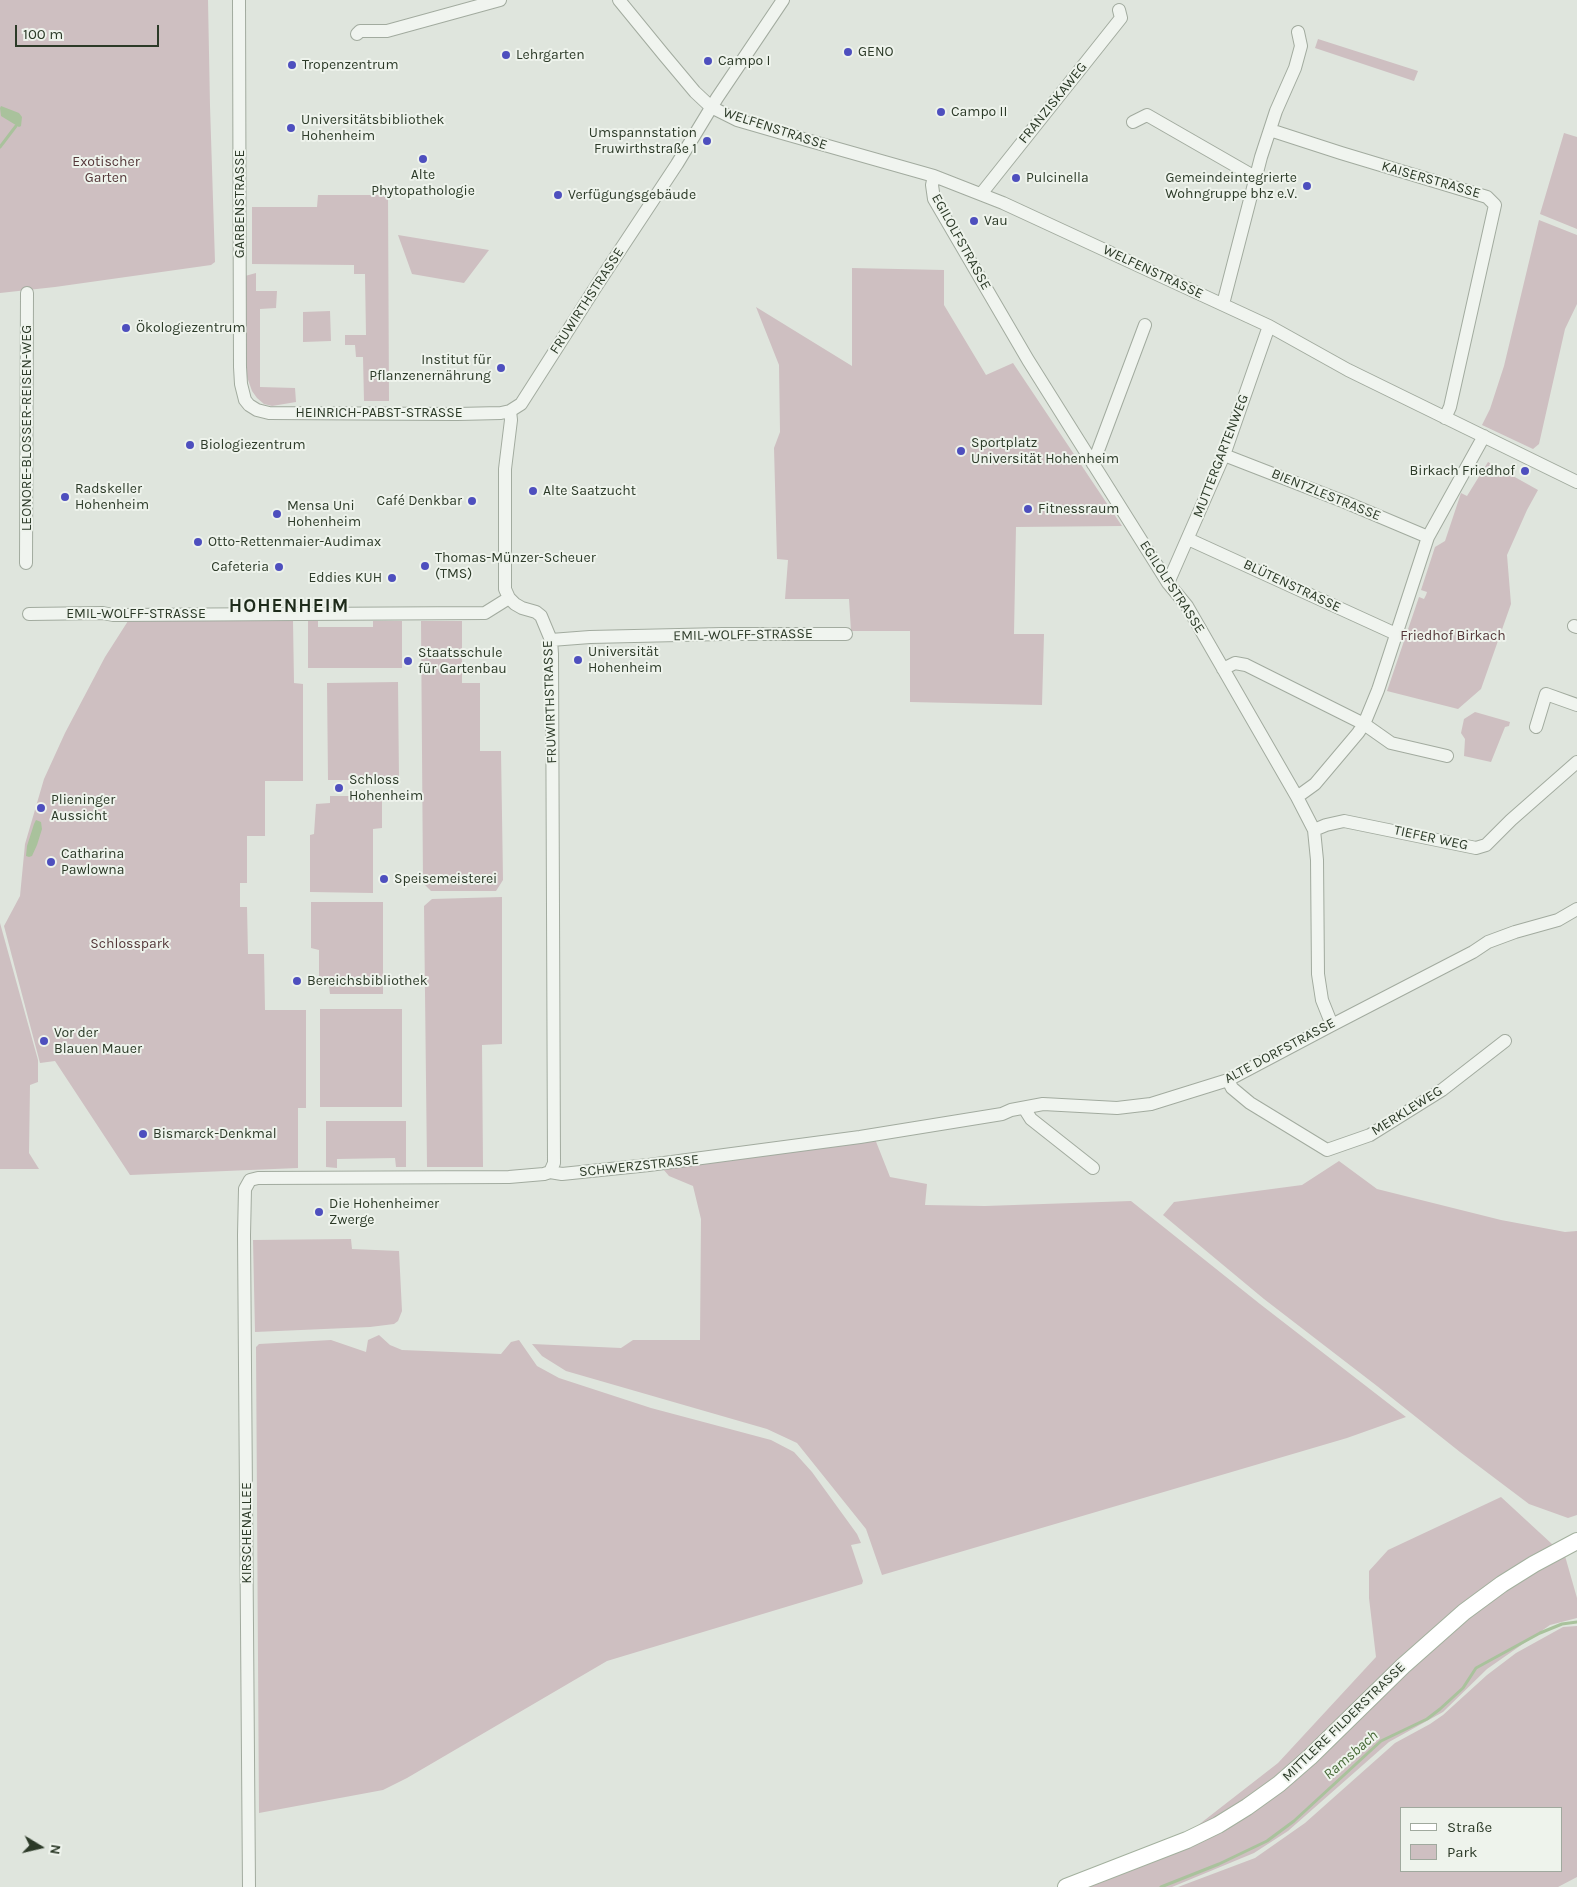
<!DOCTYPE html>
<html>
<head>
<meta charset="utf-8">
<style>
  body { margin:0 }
  #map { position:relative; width:1577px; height:1887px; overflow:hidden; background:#dfe5dd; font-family:Karla,sans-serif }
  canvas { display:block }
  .legend { position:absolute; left:1400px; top:1807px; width:162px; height:65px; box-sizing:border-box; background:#eef3ec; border:1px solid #a0a99e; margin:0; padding:6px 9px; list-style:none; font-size:15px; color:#2c3a28 }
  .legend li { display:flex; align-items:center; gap:10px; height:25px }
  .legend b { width:25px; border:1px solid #a0a99e }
  .north { position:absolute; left:15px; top:1822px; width:50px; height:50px; -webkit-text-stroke:4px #eef3ec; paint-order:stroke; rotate:99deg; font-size:14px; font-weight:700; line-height:20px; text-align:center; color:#2c3a28 }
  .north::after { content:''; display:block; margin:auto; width:18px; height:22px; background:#2c3a28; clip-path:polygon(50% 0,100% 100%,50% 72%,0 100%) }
  .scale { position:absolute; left:15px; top:25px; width:144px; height:22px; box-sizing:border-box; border:2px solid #2c3a28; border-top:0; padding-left:6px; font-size:15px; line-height:18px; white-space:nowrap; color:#2c3a28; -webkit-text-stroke:4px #eef3ec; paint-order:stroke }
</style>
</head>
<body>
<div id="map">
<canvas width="1577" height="1887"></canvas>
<ul class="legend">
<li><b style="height:6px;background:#fff"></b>Straße</li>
<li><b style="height:14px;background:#cebfc1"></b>Park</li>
</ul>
<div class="north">N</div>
<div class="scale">100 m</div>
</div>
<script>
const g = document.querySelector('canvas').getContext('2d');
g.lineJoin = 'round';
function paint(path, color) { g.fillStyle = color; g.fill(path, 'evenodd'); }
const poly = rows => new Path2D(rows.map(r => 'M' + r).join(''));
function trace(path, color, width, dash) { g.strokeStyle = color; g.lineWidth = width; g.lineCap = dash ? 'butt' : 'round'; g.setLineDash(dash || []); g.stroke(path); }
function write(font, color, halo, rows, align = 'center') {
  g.font = font + ' Karla,sans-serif'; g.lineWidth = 4; g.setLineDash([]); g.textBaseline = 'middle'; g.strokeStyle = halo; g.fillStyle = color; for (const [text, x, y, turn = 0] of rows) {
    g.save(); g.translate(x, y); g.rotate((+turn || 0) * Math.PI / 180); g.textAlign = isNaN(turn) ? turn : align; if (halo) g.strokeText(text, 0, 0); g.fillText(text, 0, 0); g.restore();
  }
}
paint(poly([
  [0,0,208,0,210,106,215,262,211,265,55,287,0,293],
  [1318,39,1418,71,1414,81,1315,48],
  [1564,133,1577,137,1577,229,1540,214],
  [318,195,388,195,389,401,364,401,363,357,356,357,355,345,345,345,345,335,366,335,365,274,354,274,354,265,252,264,252,207,317,207],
  [1539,220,1577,235,1577,304,1565,329,1539,444,1533,449,1482,425,1490,409,1504,366],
  [398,235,489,250,464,283,412,274],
  [852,268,944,270,944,305,986,375,1013,363,1122,526,1016,527,1014,634,1044,634,1042,705,910,702,910,631,851,631,849,599,785,599,788,560,777,559,774,448,780,432,779,365,756,307,852,366],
  [256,273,256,291,277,291,276,308,260,309,260,387,295,388,296,402,272,406,264,404,257,398,252,391,246,374,245,276],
  [330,311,331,341,303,342,303,312],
  [1488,462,1538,490,1527,510,1507,555,1511,604,1481,689,1458,709,1387,691,1419,597,1424,599,1426,595,1427,592,1421,590,1435,547,1445,541,1461,493,1467,496],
  [128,621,293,621,294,683,303,684,303,781,265,781,265,836,247,836,247,883,240,883,240,907,247,907,248,954,264,954,265,1010,306,1010,306,1108,298,1108,298,1168,130,1175,55,1061,40,1063,4,926,20,896,25,844,44,779,65,733,105,657],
  [308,621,318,621,318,627,373,627,373,621,402,621,402,668,308,668],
  [421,621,462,621,462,683,480,683,480,751,501,751,503,880,496,891,431,891,423,883],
  [398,682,399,780,328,780,327,683],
  [1475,712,1510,722,1509,726,1505,727,1491,762,1464,756,1465,739,1461,733,1464,719],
  [330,796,382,796,382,828,373,829,373,893,310,892,310,835,314,834,316,804,330,803],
  [502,897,502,1044,482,1045,483,1167,427,1167,424,906,432,899],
  [311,902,383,902,383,994,330,994,329,986,319,986,319,950,311,948],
  [0,923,38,1060,38,1082,30,1085,29,1153,39,1169,0,1169],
  [320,1009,402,1009,402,1107,320,1107],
  [406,1121,406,1167,396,1167,395,1158,337,1159,337,1168,326,1167,326,1121],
  [875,1139,890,1177,927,1184,925,1205,985,1206,1131,1201,1260,1304,1406,1417,1347,1438,882,1575,866,1529,797,1443,767,1429,566,1371,542,1356,532,1344,621,1348,633,1340,700,1340,701,1219,693,1186,669,1176,663,1169],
  [1339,1161,1377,1189,1501,1220,1565,1232,1577,1231,1577,1515,1568,1518,1529,1504,1460,1452,1377,1386,1264,1299,1163,1215,1174,1202,1302,1185],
  [351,1239,352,1249,399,1251,402,1311,398,1321,394,1324,370,1327,255,1332,253,1240],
  [379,1335,390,1345,402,1350,501,1354,511,1342,519,1340,537,1366,559,1378,651,1408,771,1440,794,1452,812,1472,857,1534,861,1543,851,1545,863,1581,862,1584,607,1661,407,1778,383,1790,259,1813,256,1347,259,1344,331,1340,366,1352,368,1340],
  [1501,1497,1565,1556,1577,1598,1577,1618,1550,1625,1487,1669,1443,1712,1389,1742,1288,1831,1254,1853,1172,1887,1085,1887,1197,1826,1278,1763,1376,1657,1369,1598,1369,1571,1388,1550],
  [1577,1626,1577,1877,1558,1887,1178,1887,1255,1858,1305,1823,1395,1743,1430,1724,1443,1715,1487,1675,1516,1653,1563,1627],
  [1401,1808,1561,1808,1561,1871,1401,1871]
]), '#cebfc1');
paint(poly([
  [1,106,19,113,22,117,21,126,19,127,1,116,0,108],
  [36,820,41,822,42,829,37,845,32,856,29,857,26,856,27,846,34,824]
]), '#a9c29c');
trace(poly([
  [0,147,16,126],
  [1161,1887,1219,1864,1267,1841,1294,1821,1381,1741,1427,1719,1440,1709,1463,1688,1476,1668,1540,1633,1562,1624,1577,1622]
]), '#a9c29c', 3);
const minor = poly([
  [239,0,240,367,241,384,245,400,249,405,257,410,269,413,457,414,501,413,510,411,521,404,597,285,677,164,717,98,783,0],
  [619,0,664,55,695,92,711,107,737,120,775,131,934,176,1003,203,1269,326,1348,370,1577,482],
  [357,34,360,31,387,31,500,0],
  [1133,122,1147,115,1255,177],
  [1270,130,1341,153,1487,197,1495,205,1450,407,1445,418],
  [934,176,932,185,934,199,1028,360,1168,583,1187,606,1297,797,1314,830,1317,860,1318,974,1322,1000,1332,1025],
  [981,194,1121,18,1119,10],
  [1223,304,1261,157,1276,111,1295,68,1301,46,1298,32],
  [510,411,511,420,505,469,505,589,509,598,515,604,522,608,536,612,541,616,551,640,552,654,554,1163,550,1172],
  [1224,455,1345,502,1428,537],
  [1093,464,1145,325],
  [1188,539,1396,634],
  [26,563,27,293],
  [1168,583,1224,455,1269,326],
  [29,614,103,613,113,615,485,613,509,598],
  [1574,626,1577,627],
  [551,640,590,637,723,634,846,634],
  [1223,669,1235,663,1246,665,1364,724,1391,743,1447,756],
  [1536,727,1546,694,1577,705],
  [1297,797,1315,784,1358,733,1364,724,1378,690,1428,537,1484,436],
  [1314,830,1326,825,1344,821,1476,848,1486,845,1511,820,1577,762],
  [1228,1080,1232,1088,1250,1103,1327,1150,1370,1135,1442,1090,1505,1041],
  [1024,1108,1031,1119,1093,1168],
  [249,1887,244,1235,245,1189,250,1180,258,1178,509,1177,544,1174,550,1172,562,1174,649,1165,860,1137,1002,1114,1011,1110,1043,1104,1117,1108,1151,1104,1228,1080,1332,1025,1473,952,1488,942,1515,932,1558,920,1577,909]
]);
const major = poly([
  [1066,1887,1187,1840,1218,1825,1247,1807,1279,1784,1310,1757,1403,1666,1464,1612,1502,1584,1534,1564,1577,1541]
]);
trace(minor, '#a2ab9f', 14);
trace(major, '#a3b09e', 18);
trace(minor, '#f0f4ef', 12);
trace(major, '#fff', 16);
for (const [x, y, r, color] of [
  [848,52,5,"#4e4fbe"],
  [506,55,5,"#4e4fbe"],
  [708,61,5,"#4e4fbe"],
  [292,65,5,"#4e4fbe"],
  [941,112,5,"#4e4fbe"],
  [291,128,5,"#4e4fbe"],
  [707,141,5,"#4e4fbe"],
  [423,159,5,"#4e4fbe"],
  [1016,178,5,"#4e4fbe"],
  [1307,186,5,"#4e4fbe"],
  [558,195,5,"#4e4fbe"],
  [974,221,5,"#4e4fbe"],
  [126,328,5,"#4e4fbe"],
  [501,368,5,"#4e4fbe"],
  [190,445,5,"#4e4fbe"],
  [961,451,5,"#4e4fbe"],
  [1525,471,5,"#4e4fbe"],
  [533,491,5,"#4e4fbe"],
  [65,497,5,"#4e4fbe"],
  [472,501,5,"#4e4fbe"],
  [1028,509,5,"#4e4fbe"],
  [277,514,5,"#4e4fbe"],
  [198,542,5,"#4e4fbe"],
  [425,566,5,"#4e4fbe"],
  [279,567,5,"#4e4fbe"],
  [392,578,5,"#4e4fbe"],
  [578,660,5,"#4e4fbe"],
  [408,661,5,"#4e4fbe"],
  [339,788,5,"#4e4fbe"],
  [41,808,5,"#4e4fbe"],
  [51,862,5,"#4e4fbe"],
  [384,879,5,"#4e4fbe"],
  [297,981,5,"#4e4fbe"],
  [44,1041,5,"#4e4fbe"],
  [143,1134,5,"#4e4fbe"],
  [319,1212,5,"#4e4fbe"]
]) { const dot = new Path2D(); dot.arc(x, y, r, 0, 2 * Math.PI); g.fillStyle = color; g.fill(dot); trace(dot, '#eef3ec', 2); }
write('14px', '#2c3a28', '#eef3ec', [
  ["GENO",858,52],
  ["Lehrgarten",516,55],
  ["Campo I",718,61],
  ["Tropenzentrum",302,65],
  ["Campo II",951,112],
  ["Universitätsbibliothek",301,120],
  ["Hohenheim",301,136],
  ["Umspannstation",697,133,"right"],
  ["Fruwirthstraße 1",697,149,"right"],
  ["Alte",423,175,"center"],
  ["Phytopathologie",423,191,"center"],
  ["Pulcinella",1026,178],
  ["Gemeindeintegrierte",1297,178,"right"],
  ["Wohngruppe bhz e.V.",1297,194,"right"],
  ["Verfügungsgebäude",568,195],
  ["Vau",984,221],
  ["Ökologiezentrum",136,328],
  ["Institut für",491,360,"right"],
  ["Pflanzenernährung",491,376,"right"],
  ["Sportplatz",971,443],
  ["Universität Hohenheim",971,459],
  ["Biologiezentrum",200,445],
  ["Birkach Friedhof",1515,471,"right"],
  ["Radskeller",75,489],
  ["Hohenheim",75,505],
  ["Alte Saatzucht",543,491],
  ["Café Denkbar",462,501,"right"],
  ["Mensa Uni",287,506],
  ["Hohenheim",287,522],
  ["Fitnessraum",1038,509],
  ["Otto-Rettenmaier-Audimax",208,542],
  ["Thomas-Münzer-Scheuer",435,558],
  ["(TMS)",435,574],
  ["Cafeteria",269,567,"right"],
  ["Eddies KUH",382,578,"right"],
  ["Universität",588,652],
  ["Hohenheim",588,668],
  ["Staatsschule",418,653],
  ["für Gartenbau",418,669],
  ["Schloss",349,780],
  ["Hohenheim",349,796],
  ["Plieninger",51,800],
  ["Aussicht",51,816],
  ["Catharina",61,854],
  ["Pawlowna",61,870],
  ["Speisemeisterei",394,879],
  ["Bereichsbibliothek",307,981],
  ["Vor der",54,1033],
  ["Blauen Mauer",54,1049],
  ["Bismarck-Denkmal",153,1134],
  ["Die Hohenheimer",329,1204],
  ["Zwerge",329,1220]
], 'left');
write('14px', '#2c3a28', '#eef3ec', [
  ["FRANZISKAWEG",1053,103,-51],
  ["WELFENSTRASSE",775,129,18],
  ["KAISERSTRASSE",1431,180,16],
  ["GARBENSTRASSE",240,204,-90],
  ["EGILOLFSTRASSE",961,242,61],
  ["WELFENSTRASSE",1153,272,25],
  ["FRUWIRTHSTRASSE",587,301,-57],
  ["HEINRICH-PABST-STRASSE",379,413],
  ["LEONORE-BLOSSER-REISEN-WEG",27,428,-90],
  ["MUTTERGARTENWEG",1221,456,-69],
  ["BIENTZLESTRASSE",1326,495,22],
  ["BLÜTENSTRASSE",1292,586,25],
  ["EGILOLFSTRASSE",1172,587,57],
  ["EMIL-WOLFF-STRASSE",136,614],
  ["EMIL-WOLFF-STRASSE",743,635,-1],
  ["FRUWIRTHSTRASSE",550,702,-92],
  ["TIEFER WEG",1431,838,12],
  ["ALTE DORFSTRASSE",1280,1051,-28],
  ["MERKLEWEG",1407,1111,-32],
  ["SCHWERZSTRASSE",639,1166,-6],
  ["KIRSCHENALLEE",247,1533,-90],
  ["MITTLERE FILDERSTRASSE",1344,1722,-44]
]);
write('14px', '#543739', '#eef3ec', [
  ["Exotischer",106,162],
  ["Garten",106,178],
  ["Friedhof Birkach",1453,636],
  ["Schlosspark",130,944]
]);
write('italic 15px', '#476937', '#eef3ec', [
  ["Ramsbach",1351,1755,-41]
]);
g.letterSpacing = '1px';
write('bold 19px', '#1e2b1b', '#eef3ec', [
  ["HOHENHEIM",289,607]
]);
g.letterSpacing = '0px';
</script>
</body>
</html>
